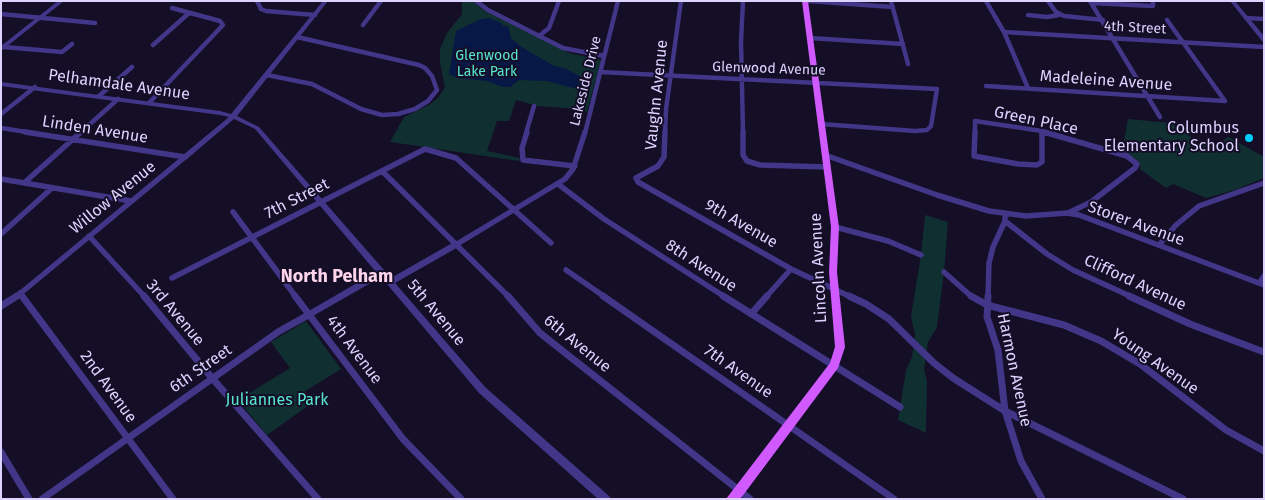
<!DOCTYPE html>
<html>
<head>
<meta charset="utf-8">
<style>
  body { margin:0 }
  #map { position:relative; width:1265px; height:500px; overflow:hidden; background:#140e27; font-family:"Fira Sans",sans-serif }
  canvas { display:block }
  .frame { position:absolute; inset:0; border:2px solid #dcd3ff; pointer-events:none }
</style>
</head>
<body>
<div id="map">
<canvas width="1265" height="500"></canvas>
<div class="frame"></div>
</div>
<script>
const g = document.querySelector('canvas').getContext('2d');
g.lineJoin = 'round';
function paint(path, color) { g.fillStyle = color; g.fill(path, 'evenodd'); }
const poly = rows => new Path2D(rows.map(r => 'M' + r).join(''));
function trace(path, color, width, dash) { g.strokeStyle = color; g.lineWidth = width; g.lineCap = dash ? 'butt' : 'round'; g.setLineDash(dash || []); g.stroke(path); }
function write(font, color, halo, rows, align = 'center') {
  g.font = font + ' "Fira Sans",sans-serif'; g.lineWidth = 4; g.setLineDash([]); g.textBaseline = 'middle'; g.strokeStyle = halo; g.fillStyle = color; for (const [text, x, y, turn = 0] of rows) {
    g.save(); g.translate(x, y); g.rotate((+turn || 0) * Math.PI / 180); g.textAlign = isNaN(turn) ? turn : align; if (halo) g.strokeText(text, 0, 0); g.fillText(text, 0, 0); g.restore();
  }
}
paint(poly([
  [462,1,471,1,487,12,569,53,601,60,587,112,580,109,537,106,516,100,509,121,497,121,487,151,520,158,519,161,390,142,404,117,429,105,438,98,445,87,440,63,440,49,447,33,462,14],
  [1128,119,1171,123,1203,145,1220,143,1228,137,1231,138,1264,157,1264,178,1235,190,1206,198,1173,184,1166,188,1140,169,1140,164,1135,158,1122,153],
  [925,215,948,222,944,272,937,327,928,342,924,370,927,381,926,433,898,420,906,370,912,357,915,335,911,316,921,255],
  [306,321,341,369,304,392,312,403,267,435,238,400,290,368,271,342]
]), '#102f31');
paint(poly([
  [489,18,501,23,504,26,508,26,511,38,520,46,554,66,564,68,584,78,585,84,581,87,573,88,547,81,519,80,510,87,503,87,487,81,458,78,449,74,456,31,481,19]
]), '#071846');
trace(poly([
  [257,1,261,9,266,11,315,15],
  [476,1,488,10,563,48,604,56],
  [743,1,741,41,743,133],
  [808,1,893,7],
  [891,1,908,64],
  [986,1,1004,32,1028,88],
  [1048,1,1056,12,1064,16,1103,20],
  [1090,1,1160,117],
  [1091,3,1153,6,1153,1],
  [1,14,95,23],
  [1028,15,1047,17,1059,15],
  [1246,18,1264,19],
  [1167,20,1225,101],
  [363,25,381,1],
  [1004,32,1264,47],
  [539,36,549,28,559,1],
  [810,38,903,44],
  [153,45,189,13],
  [4,47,62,52,72,44],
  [600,72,937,89,931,126,927,130,915,131,821,124],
  [267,75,312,84,361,109,382,115,398,114,415,109,428,101,437,90,432,76,425,68,419,65,297,37],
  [986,86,1225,101],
  [99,96,132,67],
  [149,103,223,25,220,21,172,8],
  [1,114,35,87],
  [1,128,33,133],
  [1042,131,1048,133],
  [1042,131,1042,133],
  [80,133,118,99],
  [526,133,534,106],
  [585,133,618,1],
  [665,133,666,109,681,1],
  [975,133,975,121,1042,131]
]), '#413688', 4.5);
trace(poly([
  [25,132,185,157],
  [527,132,522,148,523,160,575,166],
  [665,132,664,157,658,166,636,178,638,182,791,269,851,297],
  [743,132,743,155,747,161,760,165,827,167],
  [975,132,974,156,1018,164,1037,165,1042,162,1042,132],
  [1044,132,1127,156,1137,164,1135,168,1091,202,1068,213],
  [825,155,937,195,989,211,1026,216,1067,213,1079,215,1264,285],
  [382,171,509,297],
  [1,179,131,201],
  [24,183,81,132],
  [558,184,604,219,725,297],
  [233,212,296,297],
  [1005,221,1047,254,1073,270,1132,297],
  [835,227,888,241,921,255],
  [1,234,52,188],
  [89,236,145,297],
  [457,244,565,179,573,169,585,132],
  [1159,245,1176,225,1199,206,1264,183],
  [566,270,605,297],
  [944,272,972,297],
  [172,278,425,149,456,158,551,243],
  [1259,283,1264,276],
  [20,293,23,297],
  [16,297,185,157],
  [766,297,791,269],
  [988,297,989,263,993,247,1005,221,1005,214]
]), '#413688', 5.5);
trace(poly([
  [22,296,173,499],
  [144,296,212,378,318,499],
  [295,296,403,439,461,499],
  [508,296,540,333,750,499],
  [603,296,894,499],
  [723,296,900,407],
  [849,296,866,304,889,319,934,363,953,378,1005,411,1183,499],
  [971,296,987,305,1064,325,1101,341,1140,364,1226,430,1264,451],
  [988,296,987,317,998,350,1005,411,1021,461,1042,499],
  [1129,296,1190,324,1264,352],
  [1,306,17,296],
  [751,314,767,296],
  [1,452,29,499],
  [42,499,278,332,310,314]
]), '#413688', 7);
paint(poly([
  [58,1,64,1,1,51,1,46,58,1],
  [323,1,328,1,237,116,259,127,391,278,454,242,460,242,461,244,460,246,395,283,485,387,609,496,611,499,598,499,479,393,381,277,313,316,310,317,307,316,306,314,307,312,376,272,255,129,234,119,187,159,183,159,182,157,183,155,229,117,220,115,1,86,1,82,220,111,231,114,323,1],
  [1230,1,1235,1,1264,36,1264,42,1262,41,1230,1]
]), '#413688');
paint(poly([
  [802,1,808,1,839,227,837,272,845,347,838,368,744,494,740,499,726,499,830,363,835,347,829,272,831,227,802,1]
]), '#d15aff');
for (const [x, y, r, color] of [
  [1249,138,5,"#00cefe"]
]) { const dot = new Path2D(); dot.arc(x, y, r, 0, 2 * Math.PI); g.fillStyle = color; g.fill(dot); trace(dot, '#140e27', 2); }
write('14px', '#dcd3ff', '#140e27', [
  ["4th Street",1135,28,3],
  ["Glenwood Avenue",769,69,2],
  ["Lakeside Drive",586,81,-76]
]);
write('14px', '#59e6d0', '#140e27', [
  ["Glenwood",487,56],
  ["Lake Park",487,72]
]);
write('16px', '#dcd3ff', '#140e27', [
  ["Madeleine Avenue",1106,81,4],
  ["Pelhamdale Avenue",119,85,8],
  ["Vaughn Avenue",657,95,-84],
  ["Green Place",1036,121,12],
  ["Linden Avenue",95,130,9],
  ["Willow Avenue",113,198,-39],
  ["7th Street",297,199,-27],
  ["9th Avenue",741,224,30],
  ["Storer Avenue",1136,224,20],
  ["8th Avenue",701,266,33],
  ["Lincoln Avenue",819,268,-93],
  ["Clifford Avenue",1135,283,25],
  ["3rd Avenue",175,313,50],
  ["5th Avenue",436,313,50],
  ["6th Avenue",577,344,39],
  ["4th Avenue",354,350,53],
  ["Young Avenue",1155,362,35],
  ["6th Street",201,369,-35],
  ["Harmon Avenue",1014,370,78],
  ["7th Avenue",738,372,35],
  ["2nd Avenue",108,387,54]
]);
write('16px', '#dcd3ff', '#140e27', [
  ["Columbus",1239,129],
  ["Elementary School",1239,147]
], 'right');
write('16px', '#59e6d0', '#140e27', [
  ["Juliannes Park",277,401]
]);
write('bold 18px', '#ffd5ec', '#140e27', [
  ["North Pelham",337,277]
]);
</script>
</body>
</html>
